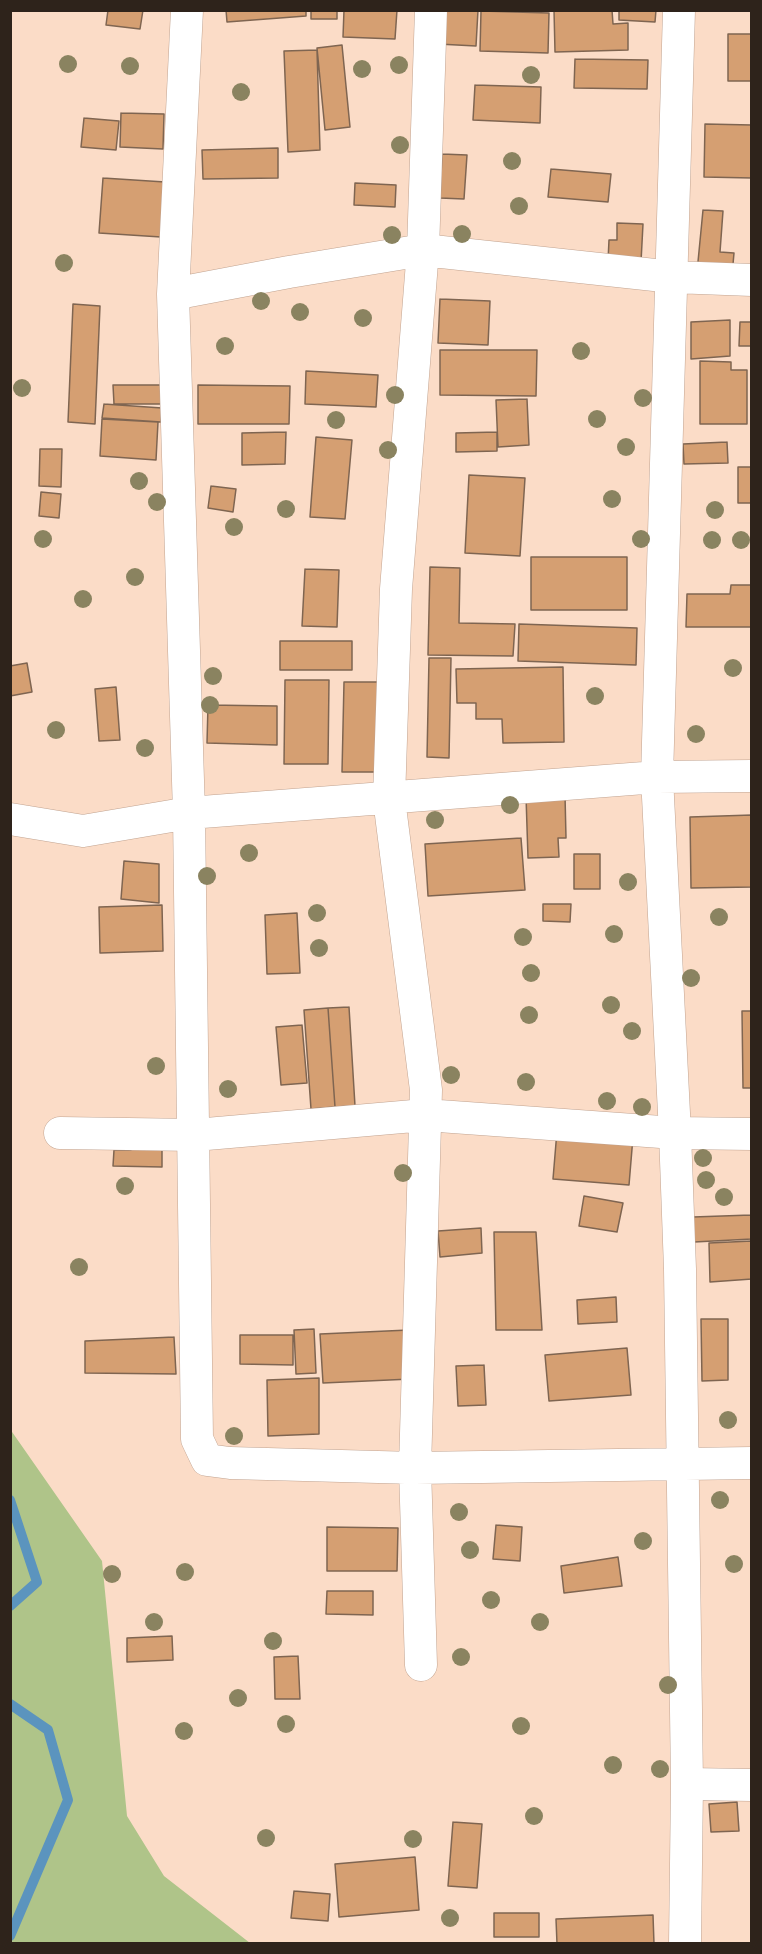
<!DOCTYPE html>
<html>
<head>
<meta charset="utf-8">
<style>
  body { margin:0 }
  #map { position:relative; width:762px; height:1954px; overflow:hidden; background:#fbdcc7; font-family:Signika,sans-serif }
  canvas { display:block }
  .frame { position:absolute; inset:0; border:12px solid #2e231b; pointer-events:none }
</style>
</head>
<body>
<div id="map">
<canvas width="762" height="1954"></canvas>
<div class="frame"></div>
</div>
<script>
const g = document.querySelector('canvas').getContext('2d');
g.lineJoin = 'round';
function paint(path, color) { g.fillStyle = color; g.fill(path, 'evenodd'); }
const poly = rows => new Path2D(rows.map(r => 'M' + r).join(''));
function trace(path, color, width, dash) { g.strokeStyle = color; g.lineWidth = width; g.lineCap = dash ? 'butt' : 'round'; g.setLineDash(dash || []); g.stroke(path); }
paint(poly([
  [10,1429,102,1561,127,1816,164,1876,250,1943,11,1943]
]), '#afc489');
trace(poly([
  [10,1500,37,1582,10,1606],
  [10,1704,48,1730,68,1800,10,1936]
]), '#5b94be', 10);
const building = poly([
  [108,10,143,10,140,29,106,25,108,10],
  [226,10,306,10,306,16,227,22,226,10],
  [311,10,337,10,337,19,311,19,311,10],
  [344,10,397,10,395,39,343,37,344,10],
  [439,10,478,10,476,46,438,44,439,10],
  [554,10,612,10,613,24,628,23,628,50,555,52,554,10],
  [619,10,656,10,655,22,619,20,619,10],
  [481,11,549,13,548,53,480,51,481,11],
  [728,34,752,34,752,81,728,81,728,34],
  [342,45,350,127,325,130,317,48,342,45],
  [317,50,320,150,288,152,284,51,317,50],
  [575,59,648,60,647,89,574,88,575,59],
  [475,85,541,87,540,123,473,120,475,85],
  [121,113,164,114,163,149,120,147,121,113],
  [84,118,119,121,116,150,81,147,84,118],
  [705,124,752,125,752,178,704,177,705,124],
  [278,148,278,178,203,179,202,150,278,148],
  [442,154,467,155,464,199,440,198,442,154],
  [551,169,611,174,608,202,548,197,551,169],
  [103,178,165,182,161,237,99,233,103,178],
  [355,183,396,185,395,207,354,205,355,183],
  [703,210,723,211,720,252,734,253,732,275,697,272,703,210],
  [617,223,643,224,641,262,608,261,609,240,617,240,617,223],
  [440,299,490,301,488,345,438,343,440,299],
  [73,304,100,306,95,424,68,422,73,304],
  [730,320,730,356,691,359,691,322,730,320],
  [740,322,752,322,752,346,739,346,740,322],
  [440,350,537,350,536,396,440,395,440,350],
  [700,361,731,362,731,370,747,370,747,424,700,424,700,361],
  [306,371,378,375,376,407,305,404,306,371],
  [113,385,164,385,164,404,114,404,113,385],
  [198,385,290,386,289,424,198,424,198,385],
  [527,399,529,445,498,447,496,400,527,399],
  [104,404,162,408,161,422,102,418,104,404],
  [102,419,158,422,156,460,100,456,102,419],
  [286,432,285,464,242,465,242,433,286,432],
  [497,432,497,451,456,452,456,433,497,432],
  [316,437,352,440,345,519,310,517,316,437],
  [727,442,728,463,684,464,683,444,727,442],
  [40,449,62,449,61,487,39,486,40,449],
  [738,467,752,467,752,503,738,503,738,467],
  [469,475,525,478,520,556,465,553,469,475],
  [211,486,236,489,233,512,208,508,211,486],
  [41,492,61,494,59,518,39,516,41,492],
  [531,557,627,557,627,610,531,610,531,557],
  [430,567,460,568,459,623,515,624,513,656,428,655,430,567],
  [305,569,339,570,337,627,302,626,305,569],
  [731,585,752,585,752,627,686,627,687,594,730,594,731,585],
  [519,624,637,628,636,665,518,661,519,624],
  [280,641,352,641,352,670,280,670,280,641],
  [429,658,451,658,449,758,427,757,429,658],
  [27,663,32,692,10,696,10,666,27,663],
  [563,667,564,742,503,743,502,719,476,719,476,703,457,703,456,669,563,667],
  [285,680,329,680,328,764,284,764,285,680],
  [344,682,383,682,381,772,342,772,344,682],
  [116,687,120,740,99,741,95,689,116,687],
  [208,705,277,706,277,745,207,743,208,705],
  [565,795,566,838,558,838,559,857,528,858,526,796,565,795],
  [752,815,752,887,691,888,690,817,752,815],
  [521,838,525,890,428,896,425,844,521,838],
  [574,854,600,854,600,889,574,889,574,854],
  [124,861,159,864,159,903,121,899,124,861],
  [543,904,571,904,570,922,543,921,543,904],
  [162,905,163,951,100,953,99,907,162,905],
  [297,913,300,973,267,974,265,915,297,913],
  [349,1007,355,1106,335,1107,328,1008,349,1007],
  [328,1008,335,1107,311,1109,304,1010,328,1008],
  [742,1011,752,1011,752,1088,743,1088,742,1011],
  [302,1025,307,1083,281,1085,276,1027,302,1025],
  [557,1131,633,1137,629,1185,553,1179,557,1131],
  [131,1138,162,1138,162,1167,113,1166,114,1150,131,1150,131,1138],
  [584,1196,623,1203,617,1232,579,1226,584,1196],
  [751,1215,752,1239,694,1242,693,1217,751,1215],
  [481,1228,482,1253,440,1257,438,1231,481,1228],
  [494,1232,536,1232,542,1330,496,1330,494,1232],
  [752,1241,752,1279,710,1282,709,1243,752,1241],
  [616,1297,617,1322,578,1324,577,1300,616,1297],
  [701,1319,728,1319,728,1380,702,1381,701,1319],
  [314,1329,316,1373,296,1374,294,1330,314,1329],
  [409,1330,411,1379,323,1383,320,1334,409,1330],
  [240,1335,293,1335,293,1365,240,1364,240,1335],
  [174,1337,176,1374,85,1373,85,1341,174,1337],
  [627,1348,631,1395,549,1401,545,1355,627,1348],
  [484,1365,486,1405,458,1406,456,1366,484,1365],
  [319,1378,319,1434,268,1436,267,1380,319,1378],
  [496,1525,522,1527,520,1561,493,1559,496,1525],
  [327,1527,398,1528,397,1571,327,1571,327,1527],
  [618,1557,622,1586,564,1593,561,1566,618,1557],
  [327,1591,373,1591,373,1615,326,1614,327,1591],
  [172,1636,173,1660,127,1662,127,1638,172,1636],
  [298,1656,300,1699,275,1699,274,1657,298,1656],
  [737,1802,739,1831,711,1832,709,1804,737,1802],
  [453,1822,482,1824,477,1888,448,1886,453,1822],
  [415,1857,419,1910,339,1917,335,1864,415,1857],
  [294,1891,330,1894,328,1921,291,1918,294,1891],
  [494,1913,539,1913,539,1937,494,1937,494,1913],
  [653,1915,654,1944,557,1944,556,1919,653,1915]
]);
paint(building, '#d59f72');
trace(building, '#7f6551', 1.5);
const street = poly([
  [187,10,173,294,189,813,197,1439,207,1460,230,1463,415,1468,752,1463],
  [679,10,657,777,675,1133,680,1269,687,1784,685,1944],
  [173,294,289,272,423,250,673,277,752,280],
  [10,819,83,831,189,813,657,777,752,776],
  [60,1133,195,1135,425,1115,675,1133,752,1134],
  [421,1665,415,1468,426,1090,389,799,396,589,423,250,431,10],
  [687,1784,752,1785]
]);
trace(street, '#c1a390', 33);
trace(street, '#fff', 32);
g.fillStyle = '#8a8360';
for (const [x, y] of [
  [68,64],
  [399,65],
  [130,66],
  [362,69],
  [531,75],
  [241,92],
  [400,145],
  [512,161],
  [519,206],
  [462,234],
  [392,235],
  [64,263],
  [261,301],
  [300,312],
  [363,318],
  [225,346],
  [581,351],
  [22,388],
  [395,395],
  [643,398],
  [597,419],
  [336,420],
  [626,447],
  [388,450],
  [139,481],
  [612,499],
  [157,502],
  [286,509],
  [715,510],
  [234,527],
  [43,539],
  [641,539],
  [712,540],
  [741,540],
  [135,577],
  [83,599],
  [733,668],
  [213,676],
  [595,696],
  [210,705],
  [56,730],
  [696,734],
  [145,748],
  [510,805],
  [435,820],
  [249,853],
  [207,876],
  [628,882],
  [317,913],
  [719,917],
  [614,934],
  [523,937],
  [319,948],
  [531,973],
  [691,978],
  [611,1005],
  [529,1015],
  [632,1031],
  [156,1066],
  [451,1075],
  [526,1082],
  [228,1089],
  [607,1101],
  [642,1107],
  [703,1158],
  [403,1173],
  [706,1180],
  [125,1186],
  [724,1197],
  [79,1267],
  [728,1420],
  [234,1436],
  [720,1500],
  [459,1512],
  [643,1541],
  [470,1550],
  [734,1564],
  [185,1572],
  [112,1574],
  [491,1600],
  [154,1622],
  [540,1622],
  [273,1641],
  [461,1657],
  [668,1685],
  [238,1698],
  [286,1724],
  [521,1726],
  [184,1731],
  [613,1765],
  [660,1769],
  [534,1816],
  [266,1838],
  [413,1839],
  [450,1918]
]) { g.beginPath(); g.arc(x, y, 9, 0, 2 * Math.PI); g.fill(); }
</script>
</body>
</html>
